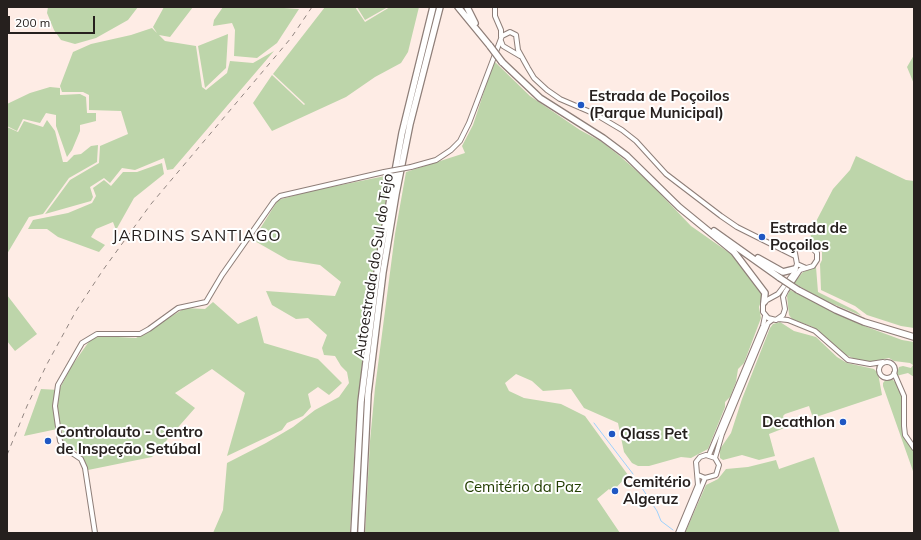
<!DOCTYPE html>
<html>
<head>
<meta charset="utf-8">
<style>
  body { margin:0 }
  #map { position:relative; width:921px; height:540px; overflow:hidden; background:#feece5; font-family:Mulish,sans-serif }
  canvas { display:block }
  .frame { position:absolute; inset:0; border:8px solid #26201e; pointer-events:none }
  .scale { position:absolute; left:8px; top:16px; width:87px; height:18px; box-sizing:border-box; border:2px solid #26201e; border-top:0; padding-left:5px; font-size:12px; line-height:14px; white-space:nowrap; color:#26201e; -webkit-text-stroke:3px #fff; paint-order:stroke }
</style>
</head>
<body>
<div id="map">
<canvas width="921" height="540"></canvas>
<div class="frame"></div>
<div class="scale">200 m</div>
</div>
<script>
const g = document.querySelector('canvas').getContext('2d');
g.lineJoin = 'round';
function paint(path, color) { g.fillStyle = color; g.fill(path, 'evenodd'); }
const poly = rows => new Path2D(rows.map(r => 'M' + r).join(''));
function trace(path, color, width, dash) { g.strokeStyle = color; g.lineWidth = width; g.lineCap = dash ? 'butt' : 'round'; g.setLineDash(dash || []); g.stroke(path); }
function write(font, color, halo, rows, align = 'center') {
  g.font = font + ' Mulish,sans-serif'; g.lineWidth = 4; g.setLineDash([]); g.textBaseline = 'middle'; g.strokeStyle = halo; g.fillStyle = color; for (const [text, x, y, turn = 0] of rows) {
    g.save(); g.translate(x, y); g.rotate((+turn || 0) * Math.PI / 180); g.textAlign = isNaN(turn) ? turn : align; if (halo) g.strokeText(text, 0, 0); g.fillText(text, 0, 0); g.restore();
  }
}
paint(poly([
  [48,7,138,7,128,20,96,38,75,44,61,40,54,30,47,13],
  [164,7,193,7,170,37,159,35,165,41,196,46,202,87,206,90,227,73,230,61,253,63,274,51,173,169,167,170,164,158,135,170,122,168,110,183,104,178,90,187,93,197,91,201,45,214,70,180,99,163,100,146,128,134,121,111,89,110,89,95,83,92,62,92,60,86,73,52,91,44,131,35,152,28,157,33,153,27],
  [223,7,269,7,299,9,277,43,257,58,234,56,235,30,232,23,213,26,214,20],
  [325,7,355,7,365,22,390,7,419,7,408,52,401,63,375,77,346,97,272,131,253,103,272,75,304,105,305,104,273,74],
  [357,7,388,7,365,20],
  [228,34,226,68,205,88,198,46],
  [914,55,914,84,907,67],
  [494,61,530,96,580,130,602,142,621,157,648,181,691,226,731,254,763,296,759,307,761,318,744,363,738,369,736,382,730,397,725,402,725,407,708,449,691,458,681,457,649,466,638,466,632,463,624,452,618,423,584,408,571,389,543,391,532,381,516,374,505,383,509,391,524,398,561,404,585,416,628,475,612,492,609,489,597,499,620,533,365,533,370,441,375,388,395,234,406,172,465,153,462,146,473,125],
  [50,87,60,88,60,95,80,94,86,97,87,113,96,113,96,121,80,125,80,131,72,150,67,157,56,126,56,115,46,113,40,123,23,119,17,131,7,126,7,104,30,93],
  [47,120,55,131,63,162,67,162,74,155,81,154,91,146,98,145,97,162,69,178,43,214,29,217,7,254,7,127,18,132,24,121,43,127],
  [856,156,906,180,914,181,914,328,901,326,867,315,855,306,821,290,820,264,822,260,822,252,812,240,810,233,833,189,850,170],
  [162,163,164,174,134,198,116,230,113,222,96,229,91,237,105,245,99,252,58,237,47,229,28,229,33,220,68,213,92,203,96,196,93,188,104,180,111,186,123,172,137,172],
  [390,175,365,335,356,423,350,533,213,533,223,510,227,463,266,443,293,427,315,410,339,397,349,383,347,372,341,366,335,356,324,355,322,348,327,335,308,318,296,319,272,305,266,291,335,296,341,282,320,265,288,260,253,240,278,200,311,191],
  [816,267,818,292,856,311,862,316,821,299,794,283,803,272],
  [790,290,859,324,902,340,914,342,914,377,908,373,896,376,899,367,903,366,911,368,913,365,910,363,894,361,889,358,871,362,857,360,844,354,813,327,792,319,789,315,787,296],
  [7,295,37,334,15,351,7,341],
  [213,302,238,324,257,316,264,343,318,359,342,383,329,395,318,387,308,394,311,407,303,416,287,423,282,430,227,456,245,393,212,369,175,393,195,408,152,457,88,470,81,455,63,440,62,428,24,436,41,389,59,390,71,367,90,340,100,336,136,338,185,308,205,309],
  [780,322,794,331,816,337,837,357,847,363,874,369,878,373,882,395,813,418,809,406,785,414,783,416,787,427,769,434,775,456,759,460,742,455,723,460,720,458,720,449,731,433,742,399,770,328,773,324],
  [887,378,892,379,896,383,903,396,902,432,906,440,914,450,914,474,883,386,883,383],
  [814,457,840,533,685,533,706,485,718,479,726,469,748,467,776,460,779,469]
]), '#bdd5aa');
trace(poly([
  [594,423,633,474],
  [635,478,638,482],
  [640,485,657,511,661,521,673,530]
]), '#9dd1fc', 1);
const secondary = poly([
  [495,7,495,16,501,30,501,37],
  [501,41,503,46,520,56],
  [411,167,436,160,451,150,460,141,469,123,502,36,510,32,516,35,518,50,528,68,534,78,547,90,560,99,595,114,622,130,636,141,666,174,721,216,737,227,795,256],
  [786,251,792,251,804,245,810,246,817,253,817,260,813,266,800,270,786,291,783,297,785,309,783,315,776,320,768,318,763,312,763,304,767,300,778,294,794,273,797,264],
  [795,253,797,264,806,268],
  [778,319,788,320,815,331,848,360,870,364,883,362],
  '879 370a8 8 0 1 1 16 0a8 8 0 1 1-16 0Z',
  [894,373,904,396,904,426,905,435,914,448],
  [709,455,763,326,765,316],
  [715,458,722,434,768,323,772,320],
  [95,533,85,468,81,459,66,449,60,441,55,406,58,385,82,343,97,334,140,334,149,329,178,308,206,302,222,275,274,201,280,196,384,172],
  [678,533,698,485,696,462,700,457,706,455,715,458,719,465,716,475,705,478,698,475],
  [682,533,705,478]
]);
const highway = poly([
  [458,7,490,46],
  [467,7,475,23],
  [502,62,540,98,603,138,627,156,679,207,734,252,765,293,764,302],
  [714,231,780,278],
  [758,258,783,272,795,269],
  [798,290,836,310,864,322,914,337],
  [354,533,361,402,378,265,402,133,433,7],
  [361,533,368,394,383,272,396,194,410,124,440,7]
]);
trace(secondary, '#8e7e78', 6);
trace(highway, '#8e7e78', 8);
trace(secondary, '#fff', 4);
trace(highway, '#fff', 5.5);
trace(poly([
  [7,455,27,406,47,364,76,311,103,270,151,204,291,38,312,7]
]), '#918580', 1, [5, 5]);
const secondaryBridge = poly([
  [384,172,411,167]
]);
const highwayBridge = poly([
  [490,46,502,62],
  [780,278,798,290]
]);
trace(secondaryBridge, '#8e7e78', 6, []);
trace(highwayBridge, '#8e7e78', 8, []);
trace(secondaryBridge, '#fff', 4);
trace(highwayBridge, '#fff', 5.5);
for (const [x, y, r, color] of [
  [581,105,4,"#1f57c3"],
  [762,237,4,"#1f57c3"],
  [843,422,4,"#1f57c3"],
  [612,434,4,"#1f57c3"],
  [48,441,4,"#1f57c3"],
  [615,491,4,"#1f57c3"]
]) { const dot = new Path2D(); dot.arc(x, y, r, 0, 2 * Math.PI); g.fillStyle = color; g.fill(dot); trace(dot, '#fff', 1.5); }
write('bold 15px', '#26201e', '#fff', [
  ["Estrada de Poçoilos",589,96],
  ["(Parque Municipal)",589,113],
  ["Estrada de",770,228],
  ["Poçoilos",770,245],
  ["Decathlon",835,422,"right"],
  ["Controlauto - Centro",56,432],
  ["de Inspeção Setúbal",56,449],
  ["Qlass Pet",620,434],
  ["Cemitério",623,482],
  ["Algeruz",623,499]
], 'left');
write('15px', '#26201e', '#fff', [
  ["Autoestrada do Sul do Tejo",374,266,-81]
]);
write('15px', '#223d01', '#fff', [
  ["Cemitério da Paz",523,487]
]);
g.letterSpacing = '1px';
write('16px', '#26201e', '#fff', [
  ["JARDINS SANTIAGO",197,236]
]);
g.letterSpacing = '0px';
</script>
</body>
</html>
